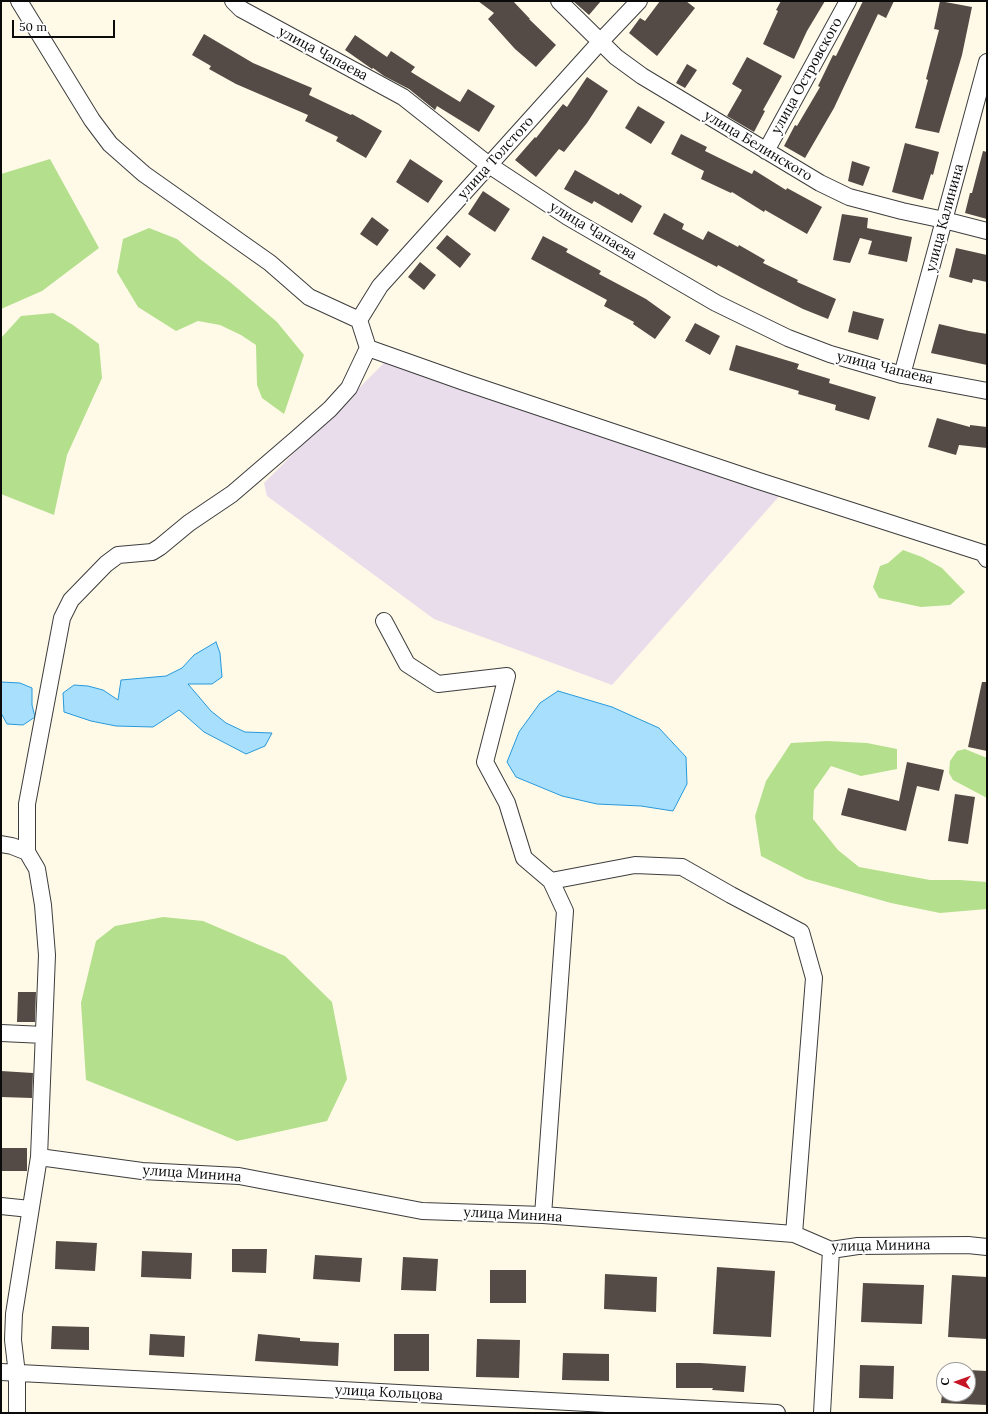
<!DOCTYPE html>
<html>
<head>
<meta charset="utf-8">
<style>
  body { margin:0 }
  #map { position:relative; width:988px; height:1414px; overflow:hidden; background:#fffae8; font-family:Lora,serif }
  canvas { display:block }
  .frame { position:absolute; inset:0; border:2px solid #0a0a0a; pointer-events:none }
  .north { position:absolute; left:936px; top:1362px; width:40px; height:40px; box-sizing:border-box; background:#fff; border:1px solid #9d9d9d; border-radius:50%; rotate:272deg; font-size:11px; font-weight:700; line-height:16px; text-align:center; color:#0a0a0a }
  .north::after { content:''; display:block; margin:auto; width:14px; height:18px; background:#c61625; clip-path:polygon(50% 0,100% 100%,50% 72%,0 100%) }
  .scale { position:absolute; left:12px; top:20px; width:103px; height:18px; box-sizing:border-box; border:2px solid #0a0a0a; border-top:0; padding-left:5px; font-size:12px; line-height:14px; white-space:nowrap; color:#0a0a0a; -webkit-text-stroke:3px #fff; paint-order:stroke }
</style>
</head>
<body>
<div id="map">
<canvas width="988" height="1414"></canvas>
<div class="frame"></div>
<div class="north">С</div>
<div class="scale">50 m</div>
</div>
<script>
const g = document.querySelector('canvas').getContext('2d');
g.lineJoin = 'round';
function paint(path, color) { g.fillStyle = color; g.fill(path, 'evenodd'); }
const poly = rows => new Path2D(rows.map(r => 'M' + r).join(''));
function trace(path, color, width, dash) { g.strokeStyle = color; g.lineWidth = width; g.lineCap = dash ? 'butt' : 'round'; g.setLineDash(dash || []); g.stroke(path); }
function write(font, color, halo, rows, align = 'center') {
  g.font = font + ' Lora,serif'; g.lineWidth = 4; g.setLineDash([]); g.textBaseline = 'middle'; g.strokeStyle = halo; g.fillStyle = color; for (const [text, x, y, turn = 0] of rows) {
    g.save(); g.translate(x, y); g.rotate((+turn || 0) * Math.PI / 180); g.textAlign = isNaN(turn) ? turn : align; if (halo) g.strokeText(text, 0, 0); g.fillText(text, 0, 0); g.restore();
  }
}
paint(poly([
  [389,358,782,493,612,685,434,619,267,496,264,483]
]), '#e9ddeb');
paint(poly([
  [50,159,99,248,42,291,1,309,1,174],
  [149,228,177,239,200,259,230,282,277,322,304,355,284,414,262,398,257,385,256,345,241,335,220,325,198,321,176,331,138,307,117,272,123,239],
  [53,313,73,325,99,344,102,378,67,455,54,515,1,494,2,403,1,395,1,338,21,316],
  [903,550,922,557,942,568,965,592,950,605,921,607,879,598,873,587,880,566,888,563],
  [827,741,867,743,897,749,897,769,861,776,831,766,814,790,813,819,838,850,859,867,930,880,960,880,987,882,987,909,940,913,891,903,806,879,761,856,755,816,766,781,791,743],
  [965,749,987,758,987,798,953,780,949,773,950,761,957,751],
  [163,917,203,921,285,956,332,1002,347,1079,327,1121,237,1141,159,1109,86,1080,81,1003,96,941,115,926]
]), '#b4df8c');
const water = poly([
  [216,642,220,653,222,677,212,684,188,684,211,711,226,723,245,732,272,733,265,746,246,754,204,732,179,710,153,727,116,726,91,721,64,712,63,693,74,685,88,686,103,690,118,700,121,680,166,676,182,668,194,655,216,642],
  [1,682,20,683,32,688,32,705,35,717,23,725,7,724,1,713,1,682],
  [558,691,612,707,659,728,686,757,687,784,673,811,641,806,597,804,562,796,516,777,507,762,519,732,540,703,558,691]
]);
paint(water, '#a7dffc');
trace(water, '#2799da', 1);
paint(poly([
  [478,1,513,1,530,19,529,19,556,45,536,67,515,49,488,19,494,13],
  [573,1,601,1,589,15],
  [660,1,686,1,695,8,657,56,629,33,640,18,645,21],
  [781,1,825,1,807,31,794,59,763,44,778,11,776,10],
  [863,1,894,1,886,18,878,14,834,108,805,158,784,146,795,125,797,126,820,87,818,86,833,55,836,56],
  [940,1,972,7,962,55,939,133,915,128,928,80,926,79,939,30,934,29],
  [204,34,253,63,312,88,309,95,351,115,352,114,382,131,366,158,336,141,338,137,305,121,308,115,236,84,209,69,211,66,192,55],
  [355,35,387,57,391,51,415,67,411,72,460,102,468,89,495,106,479,132,437,106,435,110,409,89,384,76,373,68,372,69,345,50],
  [747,57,782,76,763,110,765,111,754,132,727,116,742,90,732,84],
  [687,64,697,70,685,88,676,83],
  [587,77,608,91,587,123,564,152,559,149,536,177,515,160,535,137,536,138,563,104,567,107],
  [638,106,665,122,651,144,625,128],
  [681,134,707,147,705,151,752,174,754,170,786,190,787,188,822,207,807,234,765,210,764,212,732,192,731,193,701,179,704,171,671,154],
  [905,143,939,152,933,175,931,174,923,200,892,192],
  [983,151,987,152,987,219,965,213,970,193,972,193],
  [410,159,443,181,428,203,396,182],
  [852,161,870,167,863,186,848,181],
  [575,170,619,195,620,193,642,206,632,223,594,201,592,204,564,189],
  [483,191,510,209,495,232,468,214],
  [664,213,684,224,682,229,703,240,708,231,738,247,739,245,765,260,763,263,798,280,797,282,836,299,828,319,803,309,759,287,718,265,717,267,653,234],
  [842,214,868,218,867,228,912,237,907,262,868,254,872,241,860,238,850,263,833,260],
  [372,217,389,230,377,246,360,234],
  [447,235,471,254,460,268,436,248],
  [543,236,568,249,566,252,601,271,599,274,646,299,671,317,655,339,633,324,634,322,604,306,607,300,531,259],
  [956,248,987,255,987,282,973,279,972,283,949,277],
  [420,262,436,275,424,290,408,277],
  [853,311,884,319,878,340,848,332],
  [695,323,720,336,710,355,685,341],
  [939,324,969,331,987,334,987,365,931,353],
  [736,345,799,364,797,369,830,379,829,383,876,397,869,420,835,410,836,405,798,394,799,391,729,370],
  [937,418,970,427,970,425,987,427,987,448,959,445,956,455,928,447],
  [982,682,987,682,987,751,968,747],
  [907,762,944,770,939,791,917,786,906,831,841,815,848,788,899,801],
  [955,794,975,797,968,844,948,841],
  [18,992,36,992,35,1022,17,1022],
  [1,1071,33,1073,32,1098,1,1097],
  [1,1148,27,1148,27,1171,1,1171],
  [56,1241,97,1243,95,1271,55,1269],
  [232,1249,267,1249,266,1273,232,1272],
  [142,1251,192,1253,191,1279,141,1277],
  [315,1255,362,1258,360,1282,313,1279],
  [403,1257,438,1259,436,1291,401,1290],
  [717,1267,775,1271,771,1337,713,1334],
  [490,1270,526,1270,526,1303,490,1303],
  [605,1274,657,1277,656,1312,604,1309],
  [952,1275,987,1277,987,1339,948,1337],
  [863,1283,924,1285,922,1324,861,1322],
  [52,1326,89,1327,89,1350,51,1349],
  [150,1334,185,1336,184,1357,149,1355],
  [258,1334,300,1338,300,1341,339,1343,338,1366,255,1361],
  [394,1334,429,1334,429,1371,394,1371],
  [477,1339,520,1340,519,1378,476,1377],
  [563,1353,609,1354,609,1381,562,1380],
  [676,1363,700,1363,746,1366,744,1392,712,1390,713,1388,676,1388],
  [860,1365,894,1366,893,1399,859,1398],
  [968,1370,987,1371,987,1405,941,1403,942,1394,968,1394]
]), '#544b46');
const minor = poly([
  [19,1,92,120,110,144,144,174,270,263,309,297,359,320,368,348,464,382,759,481,983,553,987,559],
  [233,1,241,9,403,97,489,165,568,217,716,303,788,338,830,354,902,375,987,391],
  [559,1,616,57,642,76,820,183,849,197,902,211,944,220,987,231],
  [766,151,848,1],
  [359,320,380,286,600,42,639,1],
  [902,375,987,62],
  [384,621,407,664,438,684,507,676,485,762,507,803,524,858,551,881,565,911,543,1215],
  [1,844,12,846,27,852],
  [551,881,635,865,682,867,731,895,801,932,814,978,794,1234],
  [1,1033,44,1035],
  [39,1157,142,1171,239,1176,422,1211,543,1215,794,1234,831,1250,858,1246,968,1245,987,1247],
  [1,1206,30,1209],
  [1,1372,777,1413],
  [17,1413,17,1374,13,1340,14,1314,39,1157,47,955,43,905,37,869,27,852,27,804,62,618,71,600,106,564,118,555,152,552,160,547,189,523,232,494,296,439,330,409,349,388,368,348],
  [822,1413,831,1250]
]);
trace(minor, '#3d3d3d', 18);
trace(minor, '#fff', 16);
write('14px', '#0a0a0a', '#fff', [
  ["улица Чапаева",323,54,28],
  ["улица Островского",807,76,-61],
  ["улица Белинского",758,146,31],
  ["улица Толстого",496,158,-48],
  ["улица Калинина",945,218,-75],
  ["улица Чапаева",593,231,31],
  ["улица Чапаева",885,368,14],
  ["улица Минина",192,1174,4],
  ["улица Минина",513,1215,3],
  ["улица Минина",881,1246,-1],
  ["улица Кольцова",389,1393,3]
]);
</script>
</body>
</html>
